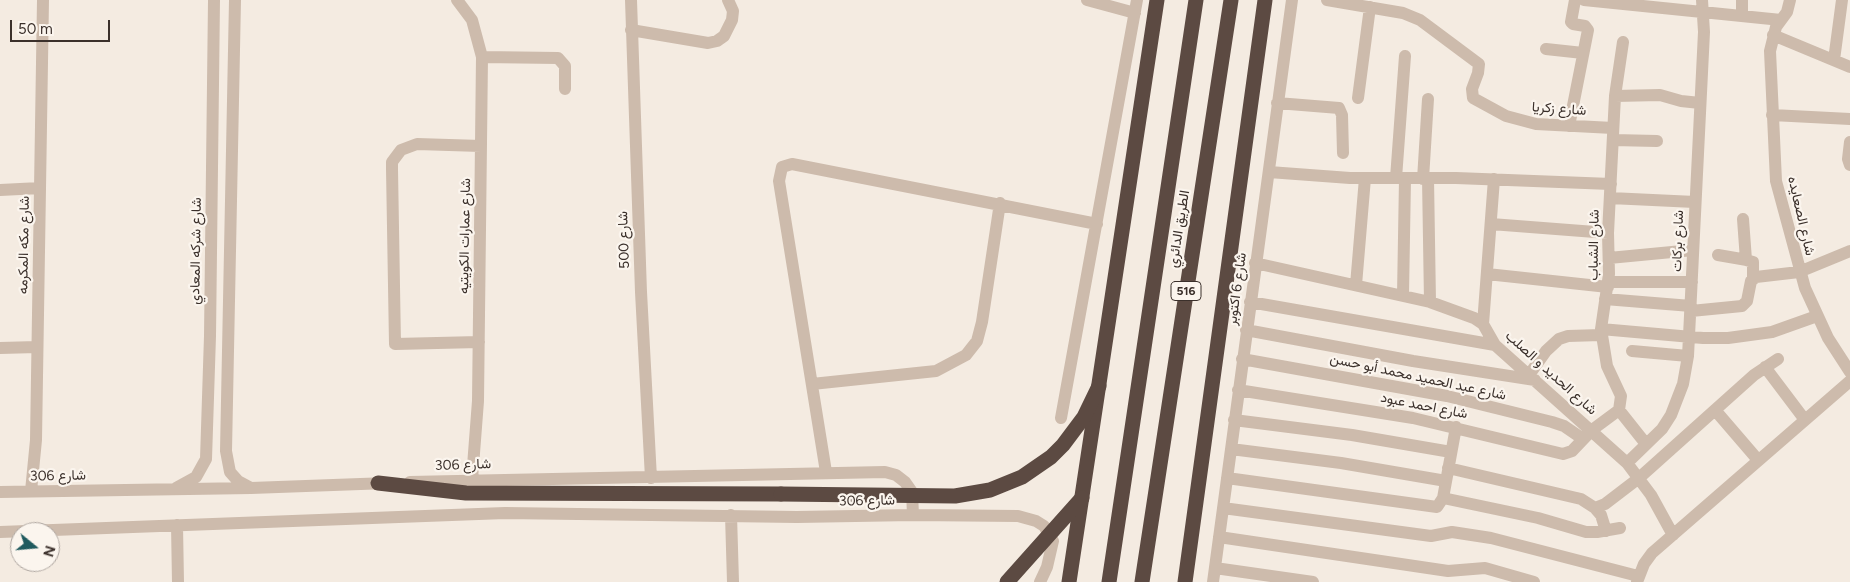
<!DOCTYPE html>
<html>
<head>
<meta charset="utf-8">
<style>
  body { margin:0 }
  #map { position:relative; width:1850px; height:582px; overflow:hidden; background:#f4ebe1; font-family:Figtree,sans-serif }
  canvas { display:block }
  .north { position:absolute; left:10px; top:522px; width:50px; height:50px; box-sizing:border-box; background:#fbf5ee; border:1px solid #aea6a0; border-radius:50%; rotate:107deg; font-size:14px; font-weight:700; line-height:20px; text-align:center; color:#3b302b }
  .north::after { content:''; display:block; margin:auto; width:18px; height:22px; background:#1f5a5e; clip-path:polygon(50% 0,100% 100%,50% 72%,0 100%) }
  .scale { position:absolute; left:10px; top:20px; width:100px; height:22px; box-sizing:border-box; border:2px solid #3b302b; border-top:0; padding-left:6px; font-size:15px; line-height:18px; white-space:nowrap; color:#3b302b; -webkit-text-stroke:4px #fbf5ee; paint-order:stroke }
</style>
</head>
<body>
<div id="map">
<canvas width="1850" height="582"></canvas>
<div class="north">N</div>
<div class="scale">50 m</div>
</div>
<script>
const g = document.querySelector('canvas').getContext('2d');
g.lineJoin = 'round';
const poly = rows => new Path2D(rows.map(r => 'M' + r).join(''));
function trace(path, color, width, dash) { g.strokeStyle = color; g.lineWidth = width; g.lineCap = dash ? 'butt' : 'round'; g.setLineDash(dash || []); g.stroke(path); }
function write(font, color, halo, rows, align = 'center') {
  g.font = font + ' Figtree,Vazirmatn,sans-serif'; g.lineWidth = 4.5; g.setLineDash([]); g.textBaseline = 'middle'; g.strokeStyle = halo; g.fillStyle = color; for (const [text, x, y, turn = 0] of rows) {
    g.save(); g.translate(x, y); g.rotate((+turn || 0) * Math.PI / 180); g.textAlign = isNaN(turn) ? turn : align; if (halo) g.strokeText(text, 0, 0); g.fillText(text, 0, 0); g.restore();
  }
}
trace(poly([
  [235,0,226,451,230,472,238,481,251,488],
  [457,0,472,20,482,57,478,401,472,479],
  [631,0,641,292,651,478],
  [1087,0,1135,13],
  [1327,0,1403,13,1420,20,1479,64,1478,73,1472,89,1473,98,1506,116,1536,124,1613,128],
  [1584,0,1781,20],
  [1742,0,1742,16],
  [1790,0,1787,12,1776,27,1770,51,1776,181,1805,288,1828,338,1850,372],
  [631,30,708,43,717,41,724,36,732,20,733,11,728,0],
  [1773,35,1850,67],
  [1546,49,1583,53],
  [482,57,558,58,565,66,565,89],
  [1834,60,1842,0],
  [1615,96,1660,95,1681,101,1700,103],
  [1358,98,1370,7],
  [1277,103,1339,108,1342,115,1343,153],
  [1772,115,1850,119],
  [1569,126,1588,30,1585,26,1573,24,1571,22,1575,0],
  [1613,140,1657,141],
  [1850,142,1848,159,1850,165],
  [1269,172,1350,178,1456,178,1611,184],
  [1396,178,1405,56],
  [1428,178,1430,302],
  [1423,179,1428,99],
  [0,190,40,188],
  [1610,198,1695,202],
  [1743,219,1746,260,1753,262,1753,278],
  [1491,224,1608,233],
  [1718,255,1747,260],
  [1609,258,1693,250],
  [1255,263,1430,302,1474,318,1483,324,1495,345,1627,463,1651,495,1673,535],
  [1487,274,1608,287],
  [1609,282,1692,282],
  [1356,285,1365,178],
  [1403,295,1405,179],
  [1605,299,1691,306],
  [1250,302,1495,345],
  [1691,311,1742,306,1747,301,1751,281,1756,277,1799,272,1850,251],
  [1483,324,1494,179],
  [1601,329,1703,338,1728,338,1772,332,1817,316],
  [1246,330,1413,361,1535,380],
  [479,342,395,344,392,169,392,162,401,150,417,144,481,146],
  [0,348,37,347],
  [1632,351,1688,356],
  [1242,359,1447,396,1552,422,1564,426,1583,439],
  [1765,367,1805,420],
  [1529,375,1546,351,1559,339,1568,336,1601,335],
  [812,384,936,371,966,355,977,341,982,322,1000,203],
  [1238,390,1413,418,1563,454,1572,451,1592,430,1619,410,1621,396,1607,366,1601,329,1609,274,1608,233,1615,96,1623,42],
  [1619,410,1646,444],
  [1715,410,1758,460],
  [1061,418,1137,0],
  [1234,420,1352,435,1451,452],
  [1231,449,1341,463,1446,481],
  [1627,463,1662,429,1671,415,1683,384,1688,356,1704,32,1702,0],
  [1448,468,1581,499,1595,508,1601,515,1606,531],
  [826,472,779,181,782,167,792,164,1097,224],
  [1227,478,1437,507,1443,498,1456,427],
  [410,482,885,472,896,475,905,482,912,492,913,515],
  [176,488,196,477,206,459,210,336,214,0],
  [31,491,36,440,43,0],
  [0,492,251,488,388,483],
  [1443,498,1538,518,1586,532,1597,532,1620,528],
  [1223,508,1431,536,1452,532,1491,538,1638,576],
  [1595,508,1605,504,1639,478,1754,375,1778,359],
  [731,515,733,582],
  [177,525,178,582],
  [0,532,505,513,797,517,913,515,1018,516,1036,521,1044,526,1053,541,1047,567,1040,582],
  [1219,537,1448,571,1485,568,1534,582],
  [1215,568,1313,582],
  [1213,582,1292,0],
  [1637,582,1644,564,1652,553,1850,381]
]), '#cdbbac', 12);
trace(poly([
  [378,483,466,493,781,494],
  [1069,582,1157,0],
  [1109,582,1196,0],
  [1142,582,1231,0],
  [1185,582,1265,0]
]), '#5c4a42', 15);
trace(poly([
  [781,494,955,496,990,490,1022,477,1051,457,1063,445,1084,417,1099,386],
  [1007,582,1082,498]
]), '#5c4a42', 15);
for (const [x, y, w] of [
  [1186,291,30]
]) { const box = new Path2D(); box.roundRect(x - w / 2, y - 9.5, w, 19, 4); g.fillStyle = '#fbf5ee'; g.fill(box); trace(box, '#3b302b', 1); }
write('bold 12px', '#3b302b', null, [
  ["516",1186,291]
]);
write('14px', '#3b302b', '#fbf5ee', [
  ["شارع زكريا",1559,109,4],
  ["شارع الصعايده",1801,216,77],
  ["الطريق الدائري",1179,229,-81],
  ["شارع عمارات الكويتيه",465,236,-89],
  ["شارع 500",624,240,-92],
  ["شارع بركات",1678,241,-88],
  ["شارع مكه المكرمه",24,245,-89],
  ["شارع الشباب",1594,245,-89],
  ["شارع شركه المعادي",196,251,-89],
  ["شارع 6 اكتوبر",1237,289,-82],
  ["شارع الحديد و الصلب",1551,373,42],
  ["شارع عبد الحميد محمد أبو حسن",1418,377,12],
  ["شارع احمد عبود",1424,406,11],
  ["شارع 306",463,465,-2],
  ["شارع 306",58,476,-1],
  ["شارع 306",867,501,-1]
]);
</script>
</body>
</html>
